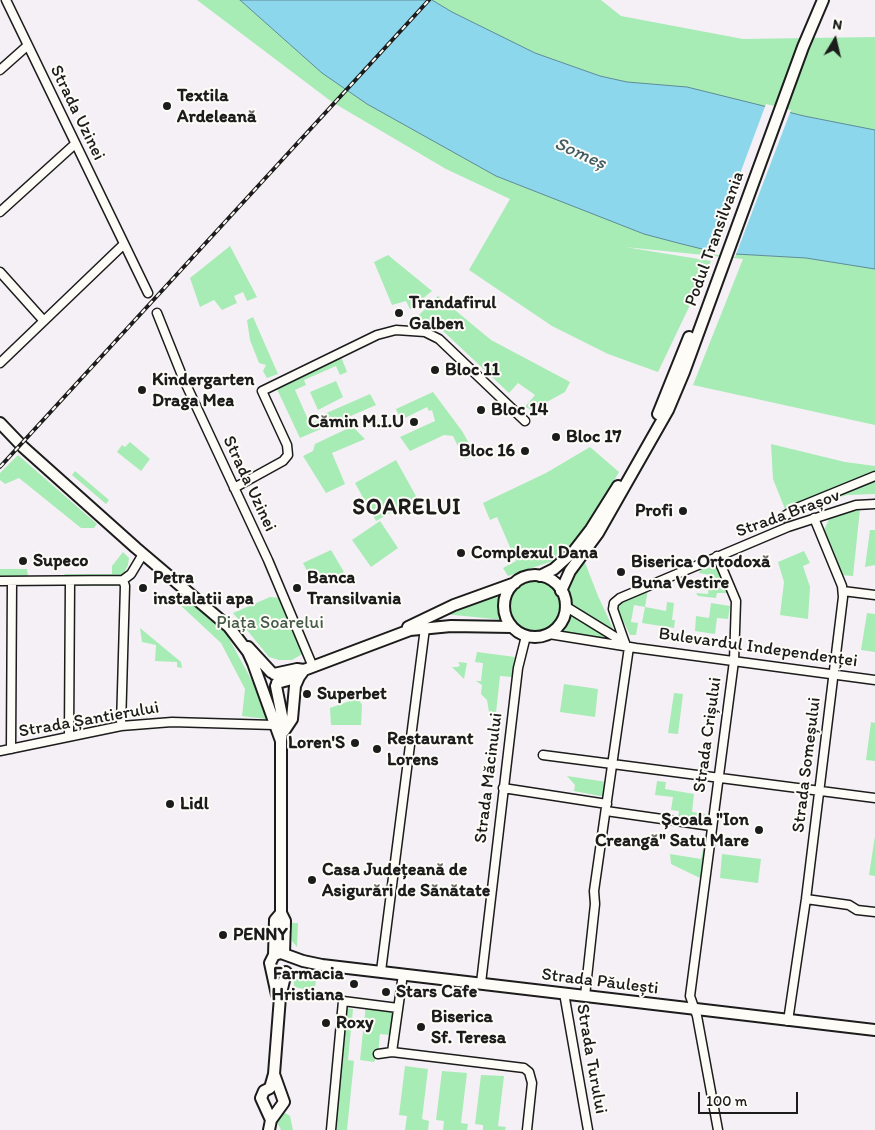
<!DOCTYPE html>
<meta charset="utf-8">
<style>
body{margin:0}
#map{position:relative;width:875px;height:1130px;overflow:hidden;background:#f5f0f6;font-family:Itim,sans-serif}
canvas{display:block}
.north{position:absolute;left:810px;top:15px;width:50px;height:50px;-webkit-text-stroke:4px #fdfcf7;paint-order:stroke;rotate:9deg;font-size:14px;font-weight:700;line-height:20px;text-align:center;color:#1c1c1c}
.north::after{content:'';display:block;margin:auto;width:18px;height:22px;background:#1c1c1c;clip-path:polygon(50% 0,100% 100%,50% 72%,0 100%)}
.scale{position:absolute;left:698px;top:1092px;width:100px;height:22px;box-sizing:border-box;border:2px solid #1c1c1c;border-top:0;padding-left:6px;font-size:15px;line-height:18px;white-space:nowrap;color:#1c1c1c;-webkit-text-stroke:4px #fdfcf7;paint-order:stroke}
</style>
<div id="map">
<canvas width="875" height="1130"></canvas>
<div class="north">N</div>
<div class="scale">100 m</div>
</div>
<script>
const ctx = document.querySelector('canvas').getContext('2d');
ctx.lineJoin = 'round';
function paint(path, color) {
  ctx.fillStyle = color;
  ctx.fill(path, 'evenodd');
}
function shape(rows) {
  const path = new Path2D();
  for (const r of rows) {
    if (r.length === 3) {
      path.moveTo(r[0] + r[2], r[1]);
      path.arc(r[0], r[1], r[2], 0, 2 * Math.PI);
      continue;
    }
    path.moveTo(r[0], r[1]);
    for (let i = 2; i < r.length; i += 2) path.lineTo(r[i], r[i + 1]);
  }
  return path;
}
function stroke(path, color, width, dash) {
  ctx.strokeStyle = color;
  ctx.lineWidth = width;
  ctx.lineCap = dash ? 'butt' : 'round';
  ctx.setLineDash(dash || []);
  ctx.stroke(path);
}
function write(font, color, halo, rows, align = 'center') {
  ctx.font = font + ' Itim,sans-serif';
  ctx.lineWidth = 4;
  ctx.setLineDash([]);
  ctx.textBaseline = 'middle';
  ctx.strokeStyle = halo;
  ctx.fillStyle = color;
  for (const [text, x, y, turn = 0] of rows) {
    ctx.save();
    ctx.translate(x, y);
    ctx.rotate((+turn || 0) * Math.PI / 180);
    ctx.textAlign = isNaN(turn) ? turn : align;
    if (halo) ctx.strokeText(text, 0, 0);
    ctx.fillText(text, 0, 0);
    ctx.restore();
  }
}
paint(shape([
 [197,0,601,0,621,16,743,39,875,37,875,425,693,385,743,259,625,247,711,261,658,372,608,354,552,326,469,270,510,199,446,169,332,102],
 [230,246,257,297,247,301,243,292,234,296,237,303,222,310,214,300,200,307,190,278],
 [388,255,432,291,410,309,406,301,392,305,374,262],
 [438,296,491,340,570,382,565,392,532,410,525,407,535,395,518,383,509,393,442,330,417,317],
 [253,317,278,374,267,378,263,371,266,365,259,363,250,340,247,320],
 [340,354,347,372,340,375,336,366,304,380,306,385,295,390,310,424,322,419,322,415,370,394,376,405,300,438,275,385],
 [336,381,343,397,318,410,310,392],
 [433,392,462,431,475,454,469,458,464,459,453,436,444,435,410,451,400,437,435,421,432,410,429,411,427,407,401,420,396,409],
 [355,425,355,429,365,439,332,453,345,484,326,493,303,456,313,451,315,444],
 [130,442,150,459,141,471,117,452,122,445,125,447],
 [771,444,845,462,875,466,875,475,785,509,773,479],
 [590,447,619,472,585,530,573,546,559,559,508,576,503,568,516,561,497,517,490,520,483,503,546,473],
 [18,455,97,524,94,528,81,528,19,478,5,484,0,480,0,473],
 [396,460,417,498,376,521,355,483],
 [75,471,109,500,106,504,72,475],
 [875,476,875,494,847,495,828,500],
 [860,509,853,576,840,575,823,532,831,515],
 [380,521,398,548,371,567,352,540],
 [870,530,875,530,875,565,865,567],
 [331,550,344,572,314,585,303,563],
 [804,551,810,563,803,566,810,587,808,619,780,615,784,582,778,562],
 [123,552,129,558,128,565,123,575,115,578,66,578,64,574,112,574,112,566],
 [717,556,734,593,717,593,716,598,698,596,696,593,708,594,710,575,699,573,703,563],
 [584,560,598,596,617,637,567,603,564,591,567,581],
 [0,569,27,569,28,576,49,576,0,578],
 [535,606,31],
 [0,584,121,584,121,586,0,586],
 [508,588,503,601,505,620,443,614],
 [648,589,645,607,666,611,667,602,674,603,672,620,675,620,674,628,642,623,645,607,634,605,631,622,638,623,636,635,630,635,617,609,618,602],
 [184,596,226,633,263,701,266,719,242,716,245,689,221,643,178,603],
 [270,597,282,598,304,653,292,660,279,660,269,657,233,613],
 [711,603,730,606,728,619,717,618,715,634,695,631,696,616,709,618],
 [566,608,625,644,553,633,565,621],
 [867,613,875,614,875,652,861,650],
 [140,628,181,662,182,668,177,667,177,662,155,661,156,645,142,642],
 [477,652,515,657,512,677,500,676,496,713,489,712,487,700,481,694,482,685,476,681,481,681,483,663,475,662],
 [458,662,467,663,464,679,452,667,458,667,460,665],
 [564,684,598,689,595,717,560,712],
 [674,693,683,694,678,734,668,733],
 [358,698,362,705,361,725,331,725,330,708],
 [871,722,875,723,875,761,866,760],
 [567,776,607,782,605,797,574,791,575,785],
 [657,781,666,782,665,789,694,794,692,812,705,814,704,820,678,817,679,811,671,810,673,797,655,795],
 [875,836,875,876,869,875],
 [705,839,709,840,702,879,671,864,670,854,701,859],
 [722,854,761,859,758,883,720,878],
 [292,923,298,923,297,947,292,941],
 [298,969,310,969,316,981,315,987,309,990,294,987,294,972],
 [366,1004,393,1008,390,1035,380,1034,378,1054,374,1062,360,1060],
 [343,1008,353,1009,348,1060,354,1061,347,1130,331,1130],
 [405,1066,428,1069,422,1119,429,1121,428,1130,405,1130,407,1116,399,1115],
 [442,1071,467,1073,461,1123,468,1124,467,1130,443,1130,444,1121,436,1120],
 [481,1075,504,1076,498,1126,506,1127,505,1130,483,1130,483,1125,475,1124],
 [278,1113,285,1113,290,1116,293,1130,281,1130,277,1122]
]), '#a7ebb5');
const water = shape([
 [240,0,432,0,452,12,535,53,600,76,627,82,687,87,804,116,875,130,875,269,806,258,718,253,678,243,644,234,496,176,367,104,322,73,240,0]
]);
paint(water, '#8cd7ec');
stroke(water, '#5f8c99', 1);
paint(shape([
 [766,104,791,110,735,257,710,254]
]), '#f5f0f6');
const minor = shape([
 [6,0,148,293],
 [0,70,27,46],
 [0,212,75,144],
 [0,272,44,321],
 [157,313,183,378,268,560,313,667],
 [0,363,123,245],
 [234,488,283,461,288,455,287,445,262,391,377,335,396,330,425,332,439,339,525,421],
 [783,517,799,507,875,476],
 [717,556,736,601,734,661,690,996,697,1016,718,1130],
 [0,581,123,580,131,574,143,554],
 [843,591,875,595],
 [565,606,625,643],
 [549,634,636,648,875,680],
 [625,643,613,609,614,603,620,598,788,527,856,505,875,504],
 [121,726,125,586,123,580],
 [69,736,70,581],
 [11,749,12,581],
 [0,751,121,726,172,722,274,725],
 [543,755,875,798],
 [503,788,607,804],
 [606,811,711,826],
 [806,899,849,905,857,910,875,912],
 [381,971,425,628],
 [481,983,518,668,526,636],
 [564,993,588,1130],
 [585,996,595,904,594,891,629,647],
 [788,1021,806,899,843,597,842,586,814,518],
 [392,1052,403,974],
 [378,1054,392,1052,524,1068,529,1072,532,1083,527,1130],
 [331,1130,343,1001,398,1008]
]);
const major = shape([
 [658,414,689,337],
 [0,423,23,447,136,548,229,627,248,652,253,663,281,741],
 [535,606,31],
 [540,576,554,569,574,551,591,529,618,486],
 [561,591,570,571,598,533,668,410,684,372,803,47,823,0],
 [408,627,454,605,515,583],
 [248,647,271,672],
 [274,674,297,669,304,670],
 [277,683,299,677,304,670,410,630,451,626,512,627],
 [276,686,283,721,281,741,281,913,285,921,284,953],
 [284,731,292,719,295,686,299,677],
 [274,955,281,953,303,961,322,965,875,1030],
 [277,995,270,963,274,955,275,920,281,913],
 [271,1120,261,1098,264,1091,270,1088,274,1074,280,997,286,972],
 [269,1130,271,1120,284,1102,274,1074]
]);
stroke(minor, '#1c1c1c', 11);
stroke(major, '#1c1c1c', 14);
stroke(minor, '#fdfcf7', 8);
stroke(major, '#fdfcf7', 10);
const rail = shape([
 [0,467,429,0]
]);
stroke(rail, '#1c1c1c', 4);
stroke(rail, '#fdfcf7', 2, [5.5]);
for (const [x, y, r, color] of [
 [167,106,5,"#1c1c1c"],
 [399,313,5,"#1c1c1c"],
 [435,370,5,"#1c1c1c"],
 [142,390,5,"#1c1c1c"],
 [481,410,5,"#1c1c1c"],
 [414,422,5,"#1c1c1c"],
 [556,437,5,"#1c1c1c"],
 [525,451,5,"#1c1c1c"],
 [683,511,5,"#1c1c1c"],
 [461,553,5,"#1c1c1c"],
 [23,561,5,"#1c1c1c"],
 [621,572,5,"#1c1c1c"],
 [143,588,5,"#1c1c1c"],
 [297,588,5,"#1c1c1c"],
 [307,694,5,"#1c1c1c"],
 [355,743,5,"#1c1c1c"],
 [377,749,5,"#1c1c1c"],
 [170,804,5,"#1c1c1c"],
 [759,830,5,"#1c1c1c"],
 [312,880,5,"#1c1c1c"],
 [223,935,5,"#1c1c1c"],
 [354,984,5,"#1c1c1c"],
 [386,992,5,"#1c1c1c"],
 [326,1023,5,"#1c1c1c"],
 [421,1027,5,"#1c1c1c"]
]) {
  const dot = new Path2D();
  dot.arc(x, y, r, 0, 2 * Math.PI);
  ctx.fillStyle = color;
  ctx.fill(dot);
  stroke(dot, '#fdfcf7', 2);
}
write('bold 18px', '#1c1c1c', '#fdfcf7', [
 ["Textila",177,96],
 ["Ardeleană",177,117],
 ["Trandafirul",409,303],
 ["Galben",409,324],
 ["Bloc 11",445,370],
 ["Kindergarten",152,380],
 ["Draga Mea",152,401],
 ["Bloc 14",491,410],
 ["Cămin M.I.U",404,422,"right"],
 ["Bloc 17",566,437],
 ["Bloc 16",515,451,"right"],
 ["Profi",673,511,"right"],
 ["Complexul Dana",471,553],
 ["Supeco",33,561],
 ["Biserica Ortodoxă",631,562],
 ["Buna Vestire",631,583],
 ["Petra",153,578],
 ["instalatii apa",153,599],
 ["Banca",307,578],
 ["Transilvania",307,599],
 ["Superbet",317,694],
 ["Restaurant",387,739],
 ["Lorens",387,760],
 ["Loren'S",345,743,"right"],
 ["Lidl",180,804],
 ["Școala \"Ion",749,820,"right"],
 ["Creangă\" Satu Mare",749,841,"right"],
 ["Casa Județeană de",322,870],
 ["Asigurări de Sănătate",322,891],
 ["PENNY",233,935],
 ["Farmacia",344,974,"right"],
 ["Hristiana",344,995,"right"],
 ["Stars Cafe",396,992],
 ["Biserica",431,1017],
 ["Sf. Teresa",431,1038],
 ["Roxy",336,1023]
], 'left');
write('18px', '#1c1c1c', '#fdfcf7', [
 ["Strada Uzinei",77,113,64],
 ["Podul Transilvania",715,239,-70],
 ["Strada Uzinei",249,484,65],
 ["Strada Brașov",788,514,-20],
 ["Bulevardul Independenței",758,648,8],
 ["Strada Șantierului",89,720,-10],
 ["Strada Crișului",708,735,-82],
 ["Strada Someșului",807,765,-83],
 ["Strada Măcinului",489,778,-83],
 ["Strada Păulești",600,982,7],
 ["Strada Turului",591,1059,80]
]);
write('18px', '#465a4a', '#fdfcf7', [
 ["Piața Soarelui",270,623]
]);
write('italic 19px', '#435d65', '#fdfcf7', [
 ["Someș",580,154,24]
]);
ctx.letterSpacing = '1px';
write('bold 22px', '#1c1c1c', '#fdfcf7', [
 ["SOARELUI",407,508]
]);
ctx.letterSpacing = '0px';
</script>
